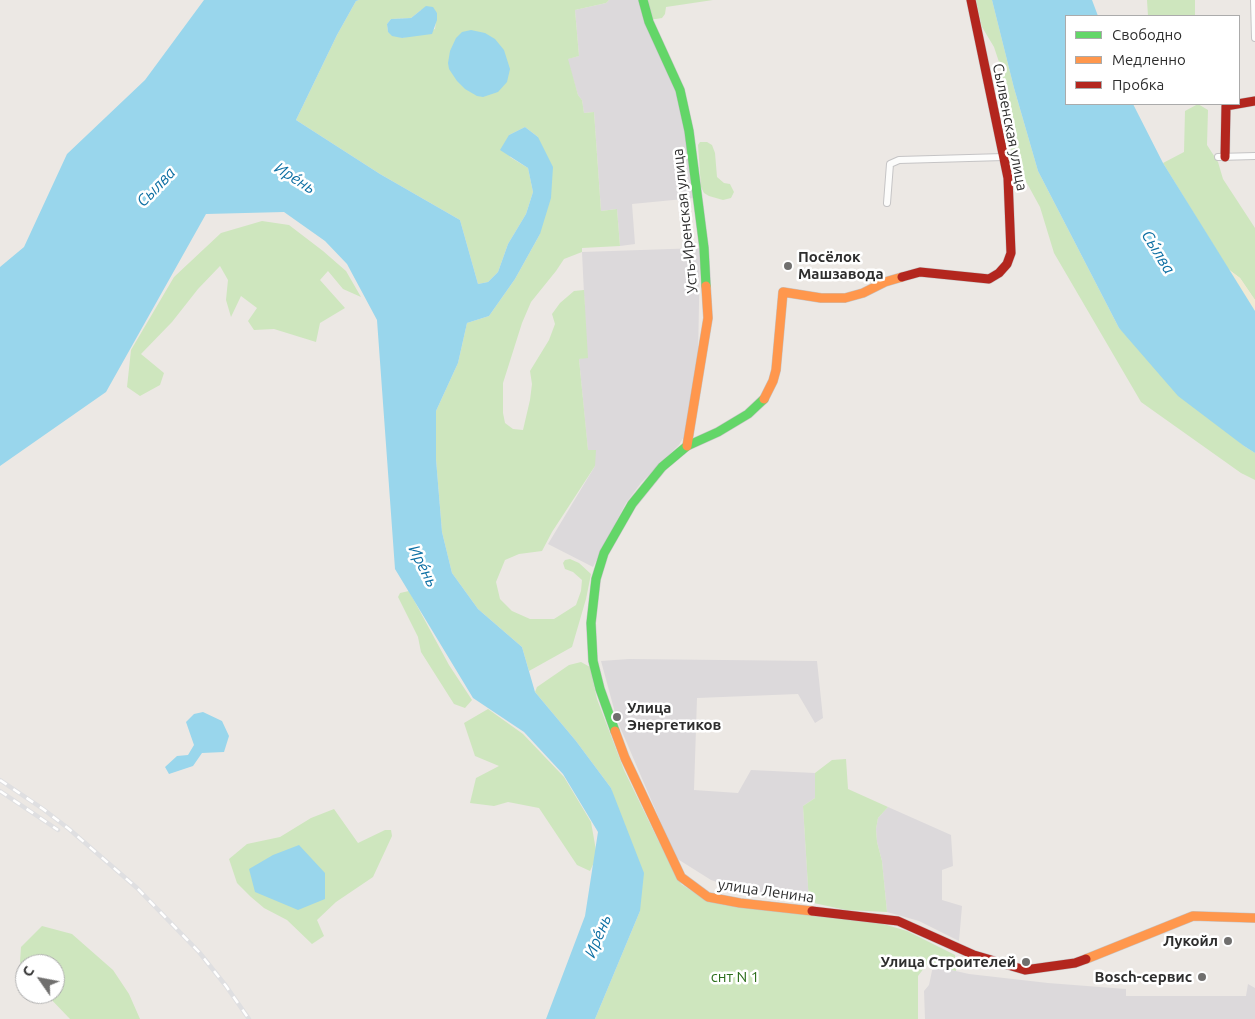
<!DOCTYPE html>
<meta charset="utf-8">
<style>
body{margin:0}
#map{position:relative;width:1255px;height:1019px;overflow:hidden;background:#ece8e4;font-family:Ubuntu,sans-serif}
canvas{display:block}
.legend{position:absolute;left:1065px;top:15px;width:175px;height:90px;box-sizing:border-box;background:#fff;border:1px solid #ababab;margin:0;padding:6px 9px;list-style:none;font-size:15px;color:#2e2e2e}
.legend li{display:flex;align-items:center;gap:10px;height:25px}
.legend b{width:25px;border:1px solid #ababab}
.north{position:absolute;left:15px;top:954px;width:50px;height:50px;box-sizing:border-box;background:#fff;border:1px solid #ababab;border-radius:50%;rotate:303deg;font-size:14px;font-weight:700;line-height:20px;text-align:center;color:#2e2e2e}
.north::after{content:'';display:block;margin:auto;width:18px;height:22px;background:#706f6e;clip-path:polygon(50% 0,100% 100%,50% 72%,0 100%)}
</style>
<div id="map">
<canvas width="1255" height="1019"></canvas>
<ul class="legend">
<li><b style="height:6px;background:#63d668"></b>Свободно</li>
<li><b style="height:6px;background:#ff974d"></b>Медленно</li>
<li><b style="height:6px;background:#b3261e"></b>Пробка</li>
</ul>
<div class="north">С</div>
</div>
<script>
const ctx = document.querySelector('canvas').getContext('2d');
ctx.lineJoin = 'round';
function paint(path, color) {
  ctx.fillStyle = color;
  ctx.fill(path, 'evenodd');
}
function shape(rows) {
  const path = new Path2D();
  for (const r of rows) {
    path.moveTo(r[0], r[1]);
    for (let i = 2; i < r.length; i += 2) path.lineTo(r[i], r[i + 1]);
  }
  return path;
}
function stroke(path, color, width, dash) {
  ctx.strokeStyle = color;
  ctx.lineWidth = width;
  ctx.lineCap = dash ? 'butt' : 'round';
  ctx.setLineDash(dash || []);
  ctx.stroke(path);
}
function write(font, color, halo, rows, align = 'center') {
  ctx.font = font + ' Ubuntu,sans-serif';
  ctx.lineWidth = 5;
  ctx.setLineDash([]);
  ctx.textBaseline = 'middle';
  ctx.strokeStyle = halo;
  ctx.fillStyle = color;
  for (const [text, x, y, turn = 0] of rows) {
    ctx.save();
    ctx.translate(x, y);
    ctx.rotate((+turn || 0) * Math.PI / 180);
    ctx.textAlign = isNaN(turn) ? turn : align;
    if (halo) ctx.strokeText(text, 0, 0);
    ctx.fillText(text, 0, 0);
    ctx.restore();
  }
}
paint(shape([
 [609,0,639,0,678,92,688,142,694,198,632,204,635,244,620,246,617,209,601,211,594,112,584,113,582,100,578,95,567,59,579,56,575,10,606,3],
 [700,248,698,358,685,435,679,445,641,483,626,503,593,567,548,544,595,466,588,451,579,359,587,357,582,252],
 [629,659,817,661,823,718,815,723,798,694,697,698,694,790,738,793,751,770,815,773,815,798,803,806,809,902,749,893,711,880,676,858,617,720,601,661],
 [888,807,951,835,953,866,942,870,942,900,962,906,959,941,919,921,887,912,882,861,877,842,876,829,878,818],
 [933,966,969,974,1048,983,1126,989,1126,996,1246,996,1248,984,1255,988,1255,1019,925,1019,924,991,929,985]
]), '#dcd9db');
paint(shape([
 [359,0,609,0,606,3,575,10,579,56,568,59,578,95,582,100,584,113,594,112,601,211,617,209,620,246,582,248,582,252,564,259,556,271,531,302,522,323,503,383,503,413,505,423,513,429,523,430,530,400,532,384,530,371,549,340,555,324,552,314,560,303,574,291,584,290,588,358,579,359,588,450,596,450,595,466,552,532,542,551,519,554,505,560,496,582,500,599,512,611,530,619,554,619,576,605,581,591,582,580,573,572,565,569,563,563,565,560,570,559,579,563,591,574,586,599,572,647,529,671,522,647,478,609,452,573,442,532,436,459,436,411,458,363,467,323,489,316,515,279,540,234,538,137,525,127,509,135,510,157,528,168,533,192,526,214,508,244,498,272,488,282,478,284,460,220,380,174,296,120,337,35,356,1],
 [421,10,437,13,435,29,402,38,388,32,387,24,391,19,411,18],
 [648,0,713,0,666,7,665,14,662,18,656,19,653,19,649,9],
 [976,0,992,0,1014,88,1038,171,1119,328,1244,446,1255,453,1255,480,1241,473,1141,402,1054,253,1040,207,1012,156,1000,65,994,47,982,27],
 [1147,0,1195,0,1195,16,1148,16],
 [1198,104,1208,110,1207,145,1218,162,1223,179,1255,228,1255,300,1240,278,1228,269,1163,163,1184,152,1185,111],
 [700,142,707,142,712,145,715,153,717,177,724,183,730,184,734,192,731,198,723,200,709,196,704,193,701,187,698,145],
 [262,221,289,225,323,251,346,271,361,297,343,289,328,271,320,280,345,308,320,323,316,342,274,329,254,330,248,321,257,308,241,296,231,317,226,300,228,280,220,266,198,289,172,322,141,354,164,373,160,385,140,396,127,387,131,350,174,277,221,233],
 [409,591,449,665,472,700,465,708,454,704,421,652,418,637,398,597,400,593],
 [581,662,590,667,597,699,624,770,658,840,681,884,704,899,724,905,880,923,907,931,955,955,956,971,933,966,928,963,918,976,918,1019,595,1019,640,911,611,788,576,741,535,692,537,687,569,665],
 [488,709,523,734,564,777,591,822,597,856,590,871,577,865,539,808,508,802,494,806,470,803,476,778,499,766,475,756,464,723],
 [846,759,848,789,888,807,878,818,876,829,877,842,882,861,887,912,846,910,809,902,803,806,815,798,815,773,832,760],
 [334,809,358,843,385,830,391,830,392,836,373,877,336,902,317,920,324,936,312,944,287,920,264,908,251,897,237,883,229,859,247,844,280,837,311,818],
 [42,926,72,934,113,970,129,994,140,1019,70,1019,46,994,55,994,55,964,25,964,25,969,20,962,21,947]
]), '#cee6be');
paint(shape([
 [1228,269,1240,278,1255,300,1255,311]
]), '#f0ead3');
paint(shape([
 [204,0,359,0,356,1,337,35,296,120,380,174,460,220,478,284,488,282,498,272,508,244,526,214,533,192,528,168,500,150,509,135,525,127,538,137,553,167,551,198,540,234,515,279,489,316,467,323,458,363,436,411,436,459,442,532,452,573,478,609,522,647,535,692,576,741,611,788,644,873,640,911,595,1019,546,1019,585,916,598,832,563,774,524,732,473,698,395,569,377,320,347,264,325,241,284,212,206,214,106,392,0,466,0,267,24,247,67,154,145,80],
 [992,0,1092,0,1098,16,1066,16,1066,104,1133,104,1163,163,1255,311,1255,453,1244,446,1178,396,1119,328,1038,171,1014,88],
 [426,6,433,7,437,13,437,20,432,34,402,38,392,36,388,32,387,24,391,19,411,18],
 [471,30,485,33,495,39,504,50,510,69,507,82,498,92,483,97,477,96,465,89,457,81,449,69,448,63,450,51,456,38,462,32],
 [203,712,222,721,229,736,224,752,202,753,193,766,169,774,165,767,177,756,188,755,194,745,186,722,194,714],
 [299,845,325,873,325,899,298,910,255,892,249,869,273,855]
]), '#99d6ec');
const street = shape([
 [1254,0,1255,38],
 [1218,157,1255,156],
 [887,203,890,164,899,160,1004,157]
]);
const fast = shape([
 [643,0,649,22,680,90,689,131,704,248,706,286],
 [615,731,600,689,593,661,591,623,596,579,604,553,632,504,662,467,687,446,718,432,748,414,764,399]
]);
const slow = shape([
 [764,399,773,381,776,370,783,292,821,298,845,298,863,293,885,282,902,277],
 [687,446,708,318,706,286],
 [615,731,625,758,681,877,708,897,740,903,812,911],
 [1086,959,1193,916,1255,918]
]);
const jam = shape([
 [1225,157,1226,106,1255,101],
 [902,277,920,272,989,279,999,273,1007,264,1011,253,1008,178,971,0],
 [812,911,898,921,974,955,1025,970,1075,963,1086,959]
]);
stroke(street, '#c5c4c5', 8);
stroke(fast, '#c5c4c5', 10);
stroke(slow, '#c5c4c5', 10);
stroke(jam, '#c5c4c5', 10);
stroke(street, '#fcfcfb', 6);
stroke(fast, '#63d668', 9);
stroke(slow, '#ff974d', 9);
stroke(jam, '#b3261e', 9);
const rail = shape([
 [0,780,43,809,69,829,137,888,199,952,226,986,249,1019],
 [0,791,58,830]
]);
stroke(rail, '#dfdfe1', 4.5);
stroke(rail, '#fff', 2.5, [8]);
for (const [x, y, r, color] of [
 [788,266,5,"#706f6e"],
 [617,717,5,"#706f6e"],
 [1228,941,5,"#706f6e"],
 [1026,962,5,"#706f6e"],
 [1202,977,5,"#706f6e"]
]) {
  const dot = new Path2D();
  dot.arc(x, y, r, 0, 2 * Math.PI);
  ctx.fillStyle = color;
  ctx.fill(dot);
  stroke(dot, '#fff', 2);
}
write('15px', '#2e2e2e', '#fff', [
 ["Сылвенская улица",1010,127,79],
 ["Усть-Иренская улица",685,221,-96],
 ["улица Ленина",766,891,8]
]);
write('bold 15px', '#2e2e2e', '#fff', [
 ["Посёлок",798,257,"left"],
 ["Машзавода",798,274,"left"],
 ["Улица",627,708,"left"],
 ["Энергетиков",627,725,"left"],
 ["Лукойл",1218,941],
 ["Улица Строителей",1016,962],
 ["Bosch-сервис",1192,977]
], 'right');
write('15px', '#2c6e1b', '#fff', [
 ["снт N 1",735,977]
]);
write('italic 16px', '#0d6fa3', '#fff', [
 ["Ире́нь",295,178,32],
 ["Сылва",156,187,-46],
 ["Сы́лва",1158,252,58],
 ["Ире́нь",423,566,63],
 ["Ире́нь",598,936,-67]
]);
</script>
